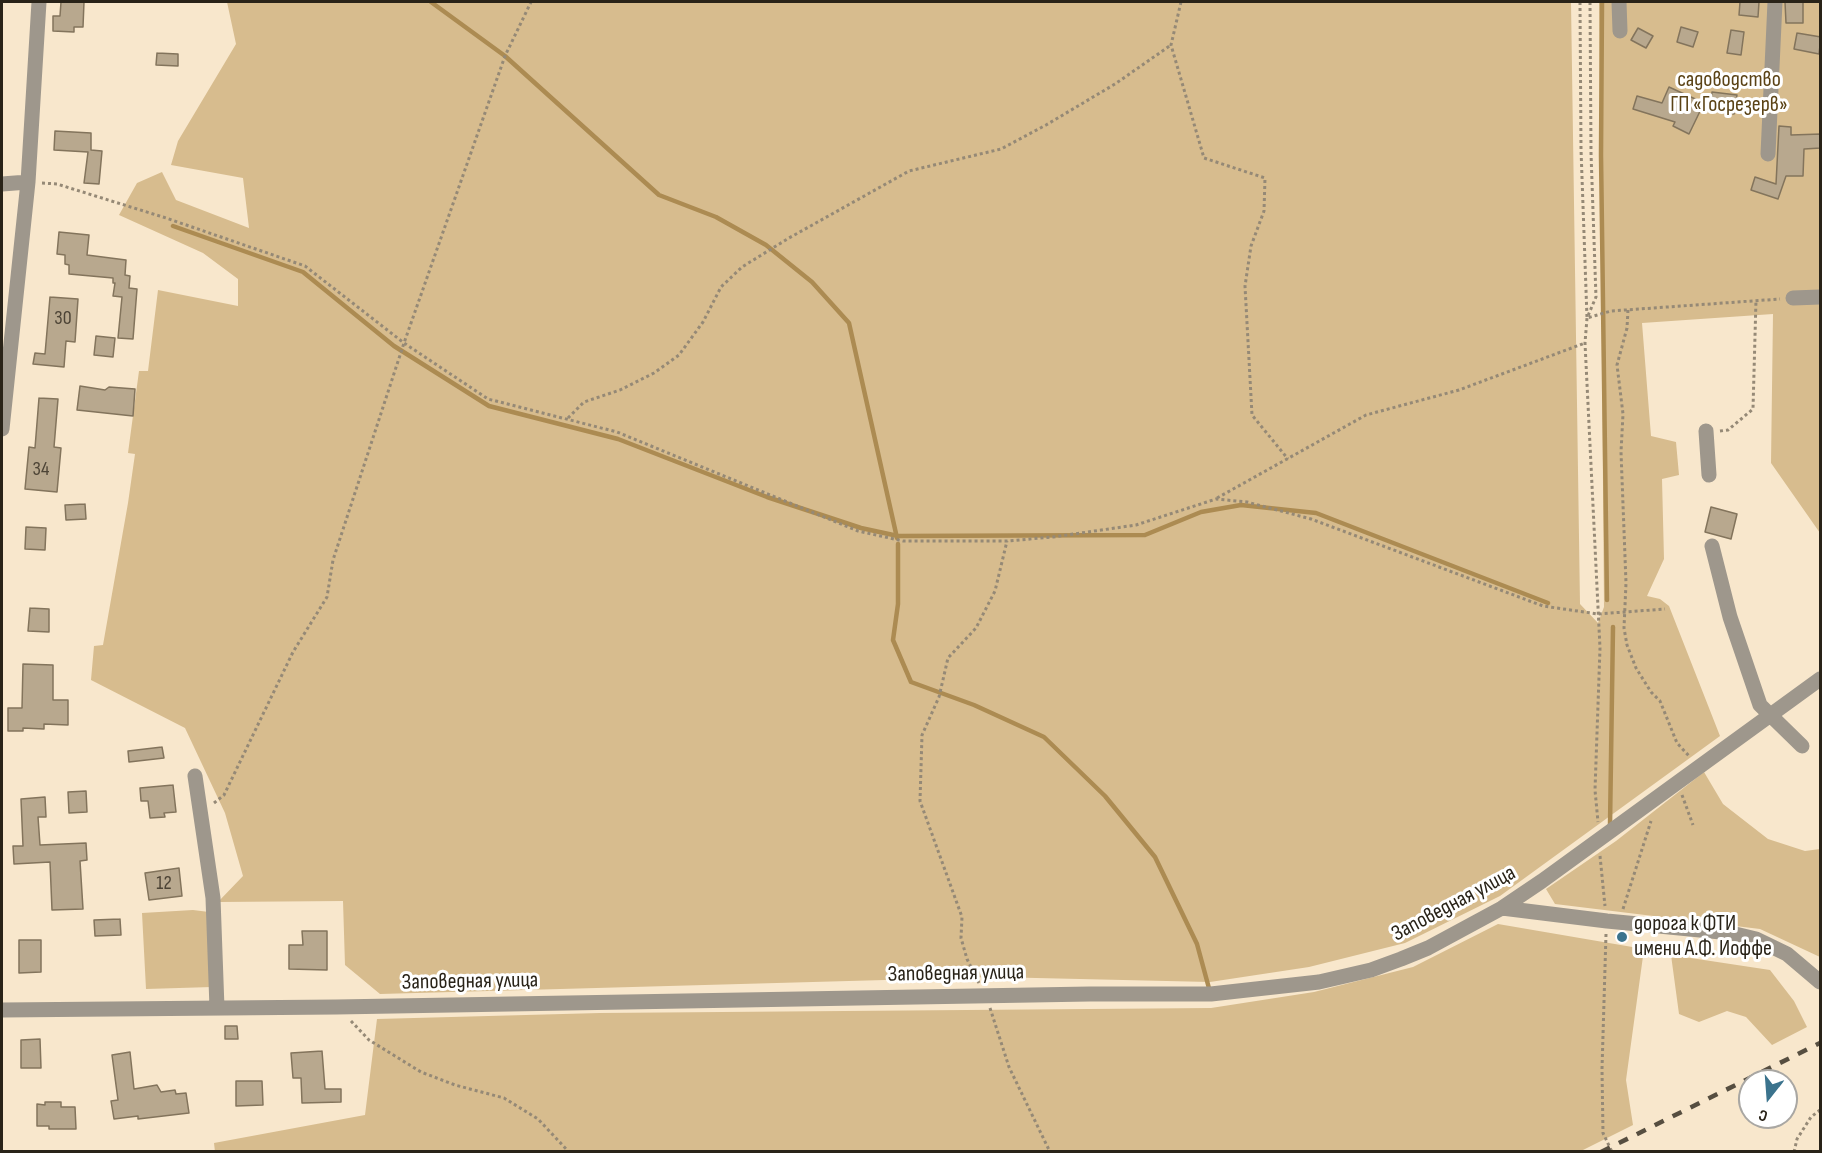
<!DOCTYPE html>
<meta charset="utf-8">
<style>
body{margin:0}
#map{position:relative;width:1822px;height:1153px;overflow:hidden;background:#f8e7cc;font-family:"Sofia Sans Condensed",sans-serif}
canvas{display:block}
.frame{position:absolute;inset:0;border:3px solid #292318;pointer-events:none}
.north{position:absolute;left:1738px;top:1069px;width:60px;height:60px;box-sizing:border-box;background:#fff;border:2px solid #a9a7a3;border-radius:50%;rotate:197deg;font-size:16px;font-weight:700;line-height:24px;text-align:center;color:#292318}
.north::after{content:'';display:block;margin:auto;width:21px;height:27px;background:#3b738d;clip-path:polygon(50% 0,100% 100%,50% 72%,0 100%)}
</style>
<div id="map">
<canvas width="1822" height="1153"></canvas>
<div class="frame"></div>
<div class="north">С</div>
</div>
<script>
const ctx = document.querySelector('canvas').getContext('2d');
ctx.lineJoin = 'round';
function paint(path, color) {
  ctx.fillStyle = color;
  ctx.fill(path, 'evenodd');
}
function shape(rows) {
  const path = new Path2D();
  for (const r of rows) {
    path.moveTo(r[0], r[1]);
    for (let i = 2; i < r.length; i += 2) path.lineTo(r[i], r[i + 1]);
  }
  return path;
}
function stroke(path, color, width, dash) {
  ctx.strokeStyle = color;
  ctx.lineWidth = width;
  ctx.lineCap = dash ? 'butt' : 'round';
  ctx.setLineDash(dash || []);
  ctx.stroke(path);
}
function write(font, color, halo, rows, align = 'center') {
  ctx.font = font + ' "Sofia Sans Condensed",sans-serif';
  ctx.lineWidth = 6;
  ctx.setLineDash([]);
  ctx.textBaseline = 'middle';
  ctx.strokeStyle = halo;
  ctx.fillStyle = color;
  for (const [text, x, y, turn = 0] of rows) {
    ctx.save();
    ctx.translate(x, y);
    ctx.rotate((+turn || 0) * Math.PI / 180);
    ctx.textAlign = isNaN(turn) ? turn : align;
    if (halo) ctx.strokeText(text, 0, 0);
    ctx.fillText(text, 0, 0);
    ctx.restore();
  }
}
paint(shape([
 [227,2,1571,2,1580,604,1598,623,1604,607,1599,2,1820,2,1820,533,1771,463,1773,314,1642,323,1651,436,1676,442,1679,475,1662,479,1664,559,1647,596,1660,599,1669,606,1720,736,1500,896,1405,943,1309,967,1210,982,993,977,380,994,345,965,343,901,218,902,243,876,225,813,185,728,91,680,94,646,103,645,128,503,135,454,128,453,139,371,148,371,158,290,238,306,238,279,203,253,119,215,137,183,162,172,176,200,249,228,243,178,171,165,178,141,236,44],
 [1704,772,1723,804,1768,839,1805,851,1820,849,1820,957,1760,929,1555,904,1546,889,1616,841],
 [193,910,209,912,212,987,146,989,142,913],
 [1498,924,1644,949,1626,1080,1633,1125,1581,1151,215,1152,214,1143,365,1115,377,1019,600,1013,1211,1008,1314,992,1413,967],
 [1671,955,1770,970,1794,1001,1807,1027,1772,1045,1746,1017,1727,1011,1699,1022,1679,1014]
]), '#d7bc8e');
stroke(shape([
 [431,2,505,56,659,195,716,217,766,245,812,282,849,323,897,538],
 [1602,2,1601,155,1607,600],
 [173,226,303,272,394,346,489,406,618,439,767,497,861,528,898,536,1145,535,1201,512,1241,505,1316,513,1548,603],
 [898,544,898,604,893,640,911,682,974,705,1044,737,1105,796,1155,857,1197,944,1210,992],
 [1610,825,1613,627]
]), '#ac8b52', 4.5);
const building = shape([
 [61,2,84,2,83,27,74,27,74,32,53,31,53,16,60,16,61,2],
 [1740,2,1759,2,1758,17,1739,15,1740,2],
 [1785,2,1803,2,1803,23,1786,23,1785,2],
 [1681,27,1698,32,1693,47,1677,42,1681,27],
 [1638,28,1653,36,1646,48,1631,40,1638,28],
 [1731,30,1744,32,1741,55,1727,53,1731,30],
 [1797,33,1821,37,1819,54,1794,49,1797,33],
 [157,53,178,54,178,66,156,65,157,53],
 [1669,87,1704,103,1689,134,1673,126,1675,122,1633,109,1637,96,1662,103,1669,87],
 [1712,92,1737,95,1734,114,1710,110,1712,92],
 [1779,126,1791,127,1791,135,1821,134,1821,148,1804,149,1803,176,1786,176,1778,199,1751,190,1755,177,1776,184,1779,126],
 [55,131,91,133,91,150,102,151,99,184,84,183,88,152,54,150,55,131],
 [59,232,89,235,87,255,126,260,125,275,130,276,129,288,137,289,133,339,118,338,122,297,113,296,115,283,113,283,113,278,69,274,69,265,65,264,65,255,57,254,59,232],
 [50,297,78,299,75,342,66,341,64,367,33,364,35,353,45,354,50,297],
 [96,336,115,338,113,357,94,355,96,336],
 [80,386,105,390,109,387,135,389,133,416,77,410,80,386],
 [39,398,58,399,54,447,61,448,57,492,25,489,29,447,35,448,39,398],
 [85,504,86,519,66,520,65,505,85,504],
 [1711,507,1737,514,1731,539,1705,532,1711,507],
 [26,527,46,528,45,550,25,549,26,527],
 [30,608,49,609,49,632,28,631,30,608],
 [23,664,53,665,53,700,68,700,68,725,44,724,44,729,23,728,23,731,8,731,8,708,22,708,23,664],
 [162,747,164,758,129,762,128,751,162,747],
 [173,785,176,812,164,813,165,817,150,818,148,801,141,801,140,788,173,785],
 [86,791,87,812,69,813,68,792,86,791],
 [45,797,46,817,38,817,40,845,86,843,87,860,80,861,83,909,52,910,50,862,14,864,13,846,23,846,21,799,45,797],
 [179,868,182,896,149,900,145,873,179,868],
 [120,919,121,935,95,936,94,920,120,919],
 [302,931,327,931,327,970,289,969,289,945,303,945,302,931],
 [19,940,41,940,41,972,19,973,19,940],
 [225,1026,237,1026,238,1039,225,1039,225,1026],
 [40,1039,41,1068,21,1068,21,1040,40,1039],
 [322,1051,325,1089,341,1089,341,1102,302,1103,301,1078,293,1078,291,1053,322,1051],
 [130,1052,134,1089,157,1085,161,1092,175,1090,176,1094,186,1093,189,1113,138,1119,138,1116,114,1119,111,1101,118,1100,112,1055,130,1052],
 [236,1081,262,1081,263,1105,236,1106,236,1081],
 [45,1102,61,1102,61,1107,75,1107,76,1129,49,1129,49,1126,37,1126,37,1104,45,1105,45,1102]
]);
paint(building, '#b8a88e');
stroke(building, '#83745c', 1.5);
stroke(shape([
 [1181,2,1171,45,1204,158,1265,178,1264,211,1251,246,1245,286,1252,415,1288,459],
 [1580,2,1581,149,1587,318,1611,311,1780,299],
 [1590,2,1591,153,1596,297,1587,318,1585,343,1600,648,1595,790,1598,822],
 [42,183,57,184,166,218,305,266,404,343,488,399,617,432,858,531,903,541,1007,541,1053,537,1136,525,1216,499,1247,502,1311,519,1543,606,1598,614,1665,609],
 [1628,310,1627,328,1617,365,1623,414,1621,452,1626,583,1624,628,1627,645,1636,668,1651,692,1660,701,1677,743,1689,756],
 [568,418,584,402,620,390,654,373,679,355,703,322,721,287,742,267,789,238,909,171,1001,149,1046,125,1115,84,1171,45],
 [1720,431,1728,430,1753,409,1756,300],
 [1217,498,1366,415,1459,390,1585,343],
 [1682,795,1693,825],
 [214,803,224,795,293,652,327,597,333,560,404,343,505,56,531,2],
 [1600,856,1605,906],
 [1623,909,1651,821],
 [1606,934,1602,1069,1603,1133,1612,1152],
 [979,983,967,959,961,938,962,917,920,801,922,735,939,697,948,658,976,628,995,591,1007,541],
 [990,1008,1009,1067,1050,1152],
 [351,1021,369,1040,421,1072,455,1085,504,1098,538,1119,569,1152],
 [1794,1152,1797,1139,1811,1117,1820,1110]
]), '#958976', 3, [3, 3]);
stroke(shape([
 [1619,2,1620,31],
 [1768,154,1775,2],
 [2,184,28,182],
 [1793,298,1820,297],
 [2,429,28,182,39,2],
 [1706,431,1709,475],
 [1712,546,1730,617,1760,705,1802,746],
 [195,776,213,898,217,1008],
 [1502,908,1607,921,1731,933,1756,939,1787,954,1820,982],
 [2,1010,336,1007,1090,994,1211,994,1319,982,1371,970,1401,959,1428,948,1502,908,1542,881,1820,679]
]), '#9e978c', 15);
stroke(shape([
 [1601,1152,1820,1043]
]), '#564e40', 4.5, [10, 10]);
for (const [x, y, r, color] of [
 [1622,937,6,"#3b738d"]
]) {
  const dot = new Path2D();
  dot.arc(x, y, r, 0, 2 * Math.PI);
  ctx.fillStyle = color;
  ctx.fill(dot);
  stroke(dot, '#fff', 2);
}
write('20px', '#4d4436', null, [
 ["30",63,319],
 ["34",41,470],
 ["12",164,884]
]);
write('22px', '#5a4215', '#fff', [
 ["садоводство",1729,80],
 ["ГП «Госрезерв»",1729,105]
]);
write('22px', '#292318', '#fff', [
 ["Заповедная улица",1454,904,-28],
 ["Заповедная улица",956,974,-1],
 ["Заповедная улица",470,982,-1]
]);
write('22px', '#292318', '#fff', [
 ["дорога к ФТИ",1634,924],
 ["имени А.Ф. Иоффе",1634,949]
], 'left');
</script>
